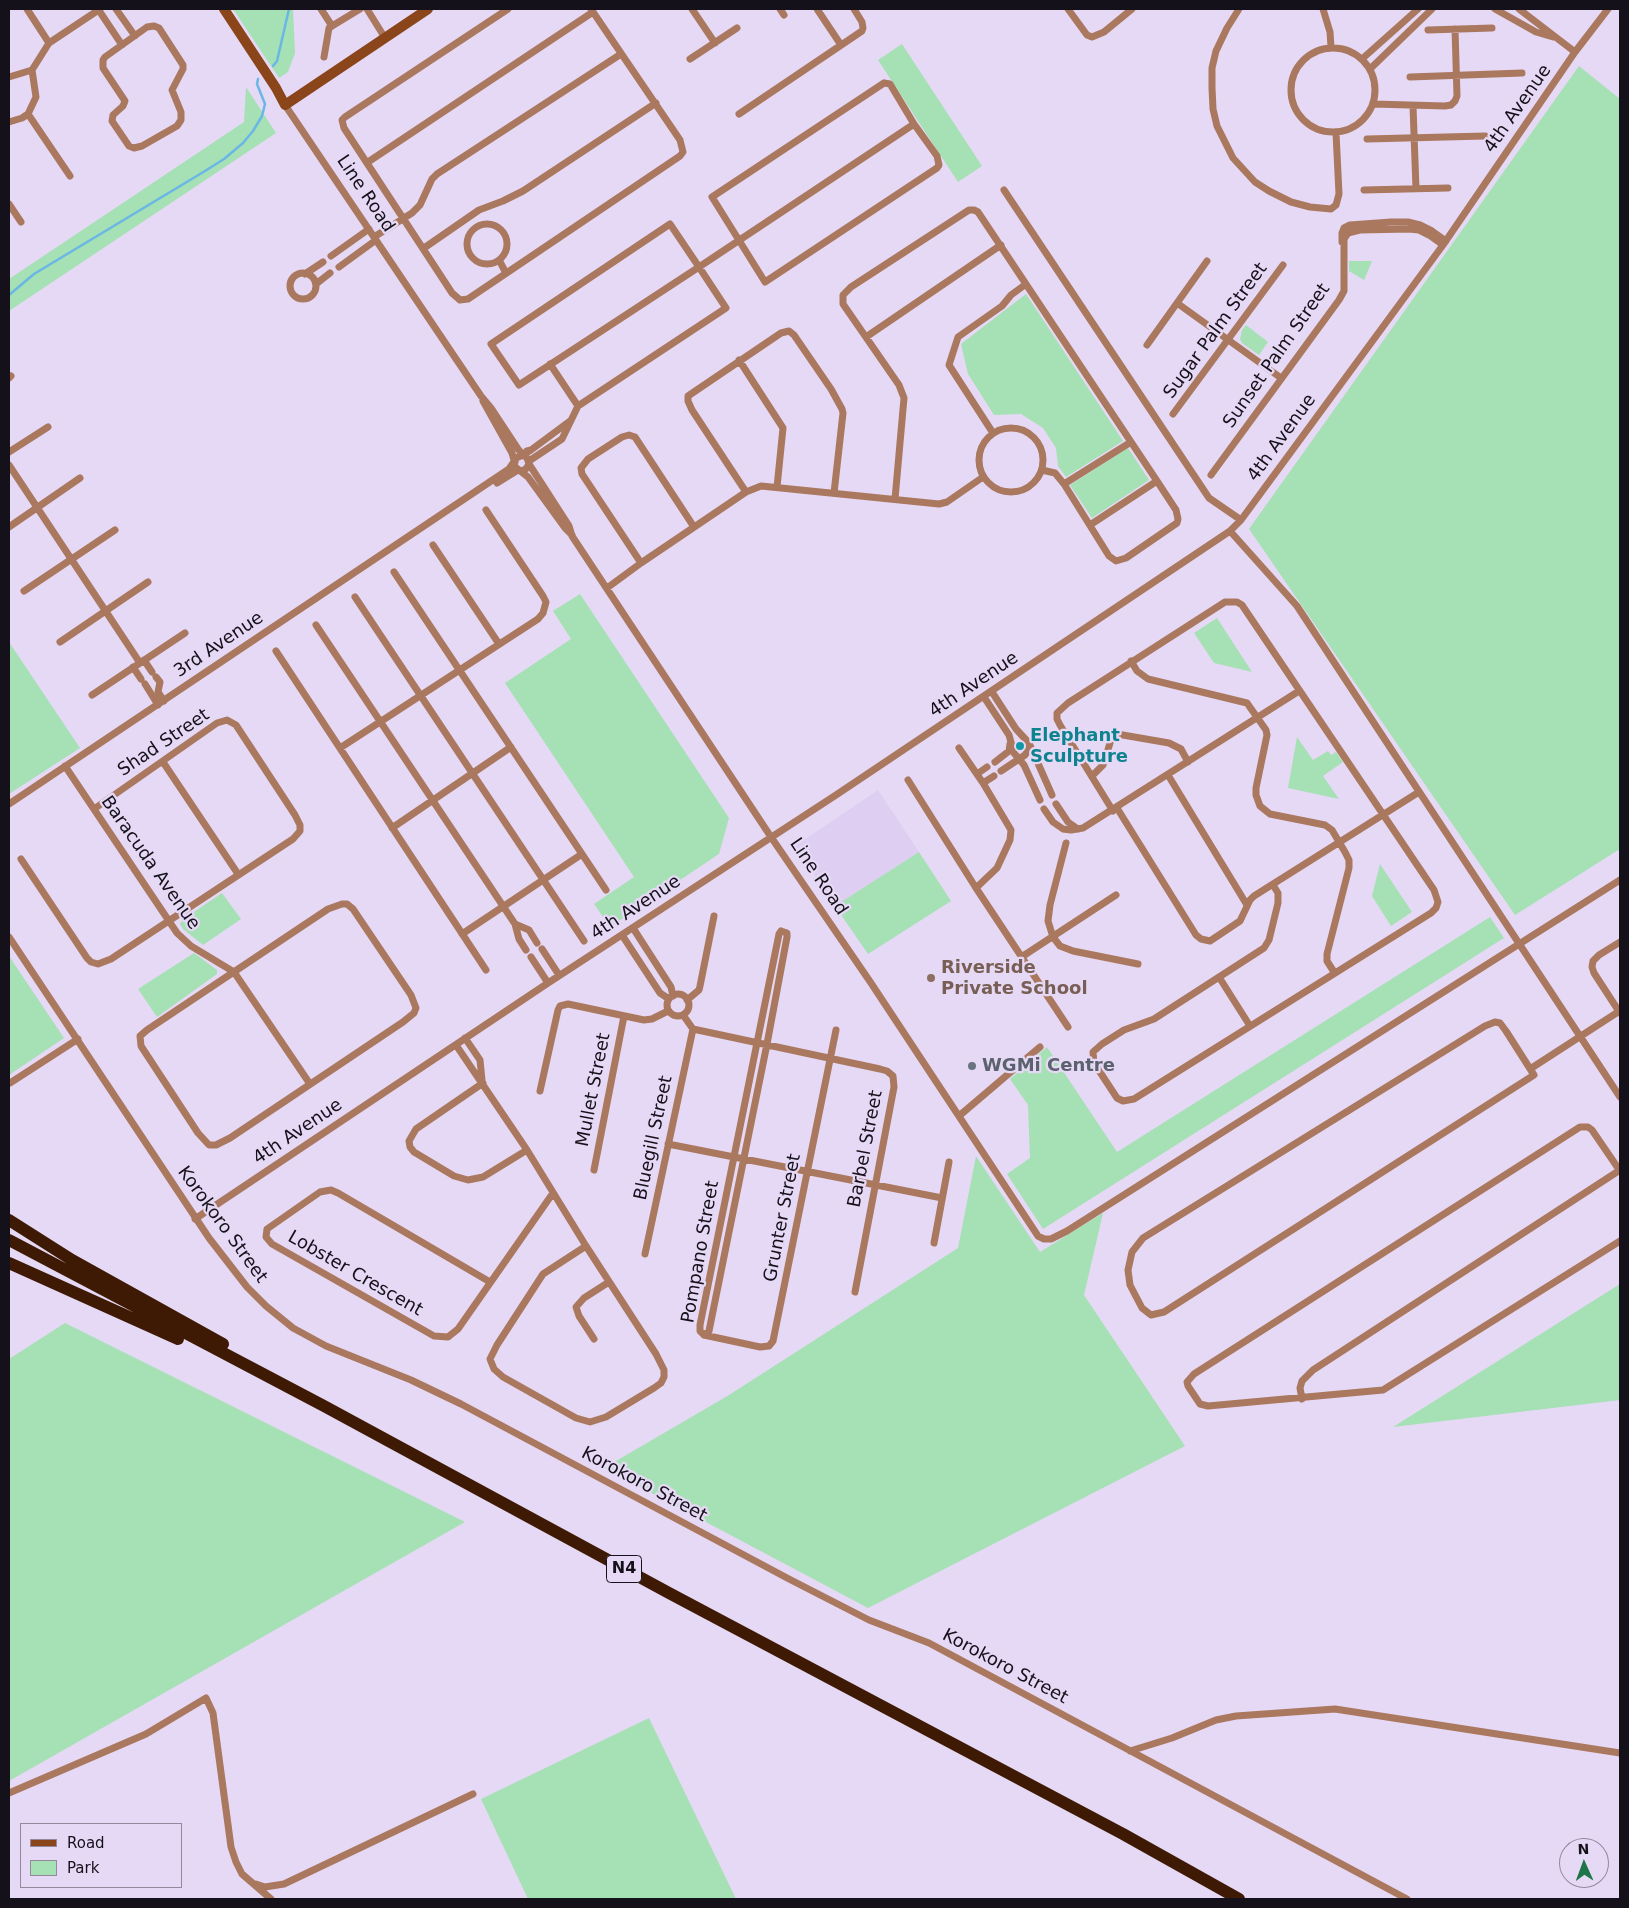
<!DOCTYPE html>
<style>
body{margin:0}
#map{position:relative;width:1629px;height:1908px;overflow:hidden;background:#e6d9f5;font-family:"DejaVu Sans",sans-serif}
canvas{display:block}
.frame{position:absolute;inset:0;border:10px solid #15111a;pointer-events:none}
.legend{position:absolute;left:20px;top:1823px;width:162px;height:65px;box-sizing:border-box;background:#e6d9f5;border:1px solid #92899d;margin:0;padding:6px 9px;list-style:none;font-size:15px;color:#15111a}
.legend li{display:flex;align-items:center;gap:10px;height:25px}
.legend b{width:25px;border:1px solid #92899d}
.north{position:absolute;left:1559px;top:1838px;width:50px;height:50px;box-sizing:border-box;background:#e6d9f5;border:1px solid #92899d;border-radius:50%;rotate:358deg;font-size:14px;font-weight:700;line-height:20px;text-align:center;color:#15111a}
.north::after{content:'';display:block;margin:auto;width:18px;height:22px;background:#1d7548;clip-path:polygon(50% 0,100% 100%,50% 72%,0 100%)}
</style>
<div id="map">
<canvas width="1629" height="1908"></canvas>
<div class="frame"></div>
<ul class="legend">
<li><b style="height:6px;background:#8b451a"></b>Road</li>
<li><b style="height:14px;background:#a6e0b5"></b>Park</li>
</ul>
<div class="north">N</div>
</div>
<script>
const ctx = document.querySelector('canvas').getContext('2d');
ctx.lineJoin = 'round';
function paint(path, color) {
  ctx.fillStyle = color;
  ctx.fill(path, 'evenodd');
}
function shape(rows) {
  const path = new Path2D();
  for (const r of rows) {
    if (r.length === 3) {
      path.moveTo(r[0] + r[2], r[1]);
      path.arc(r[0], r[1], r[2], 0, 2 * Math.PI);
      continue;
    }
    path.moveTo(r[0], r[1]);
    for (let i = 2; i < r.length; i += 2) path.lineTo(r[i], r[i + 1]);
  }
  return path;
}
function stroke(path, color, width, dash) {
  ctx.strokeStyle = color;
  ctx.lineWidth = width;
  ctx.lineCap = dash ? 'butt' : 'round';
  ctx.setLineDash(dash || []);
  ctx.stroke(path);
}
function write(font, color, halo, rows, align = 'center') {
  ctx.font = font + ' "DejaVu Sans",sans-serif';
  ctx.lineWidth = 4.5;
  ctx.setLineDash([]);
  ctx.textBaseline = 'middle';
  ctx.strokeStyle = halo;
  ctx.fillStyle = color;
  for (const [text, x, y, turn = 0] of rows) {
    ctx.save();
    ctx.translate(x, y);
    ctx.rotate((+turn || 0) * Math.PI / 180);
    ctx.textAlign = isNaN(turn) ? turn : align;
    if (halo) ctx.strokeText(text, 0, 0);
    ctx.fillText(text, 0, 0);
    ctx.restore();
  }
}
paint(shape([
 [878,790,919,852,835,906,795,846]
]), '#decef1');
paint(shape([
 [233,9,293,9,295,53,288,72,279,78],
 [902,44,982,166,958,182,878,60],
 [1579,66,1620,99,1620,849,1515,915,1249,529],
 [246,87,276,133,9,311,9,279,244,122],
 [1349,261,1372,261,1364,280,1349,271],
 [1026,294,1123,441,1066,477,1058,466,1056,448,1043,428,1021,414,994,415,968,374,961,344],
 [1246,325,1268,342,1259,355,1242,343,1240,339,1242,330],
 [1128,448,1149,480,1092,518,1070,485],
 [580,594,729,818,719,854,610,927,594,904,634,877,505,683,571,639,553,611],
 [1217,618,1252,672,1214,663,1194,633],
 [9,642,80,748,9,794],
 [1297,737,1313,760,1328,751,1331,755,1336,752,1343,762,1323,776,1339,799,1288,788],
 [919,852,951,901,868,954,835,906],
 [1380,864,1412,912,1391,926,1372,896],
 [222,893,241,919,203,945,183,929,180,924,182,920],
 [1490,917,1504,938,1043,1229,1007,1174,1030,1158,1028,1105,1010,1079,1047,1047,1117,1152],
 [194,953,217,970,217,974,157,1017,138,989],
 [9,956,64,1038,9,1075],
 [976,1156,1040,1252,1103,1213,1084,1295,1185,1446,868,1608,604,1468,729,1395,958,1248],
 [1620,1284,1620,1400,1393,1427],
 [65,1323,465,1522,9,1781,9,1359],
 [649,1718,736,1899,528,1899,481,1799]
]), '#a6e0b5');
stroke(shape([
 [273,66,277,61,289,9],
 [9,295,34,274,205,171,224,159,243,143,253,131,262,116,265,104,257,84,258,79]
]), '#6ab7e6', 2.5);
stroke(shape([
 [27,9,49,43],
 [98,9,122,45],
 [116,9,135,36],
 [321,9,332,26,360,9],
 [367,9,385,38],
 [508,9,345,117,342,120,344,128,452,293,460,300,468,299,680,156,683,152,680,140,591,9],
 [692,9,715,43],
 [780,9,784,15],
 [817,9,841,45],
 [1068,9,1087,35,1092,37,1104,32,1132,9],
 [1239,9,1227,28,1216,51,1212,68,1212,88,1213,109,1217,126,1233,158,1255,182,1269,191,1291,202,1310,207,1331,209,1336,205,1339,194,1336,133],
 [1323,9,1330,32,1331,47],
 [1495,9,1536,32,1553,37],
 [1519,9,1575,52],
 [154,26,159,28,183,65,183,69,172,90,181,112,181,120,177,126,142,146,134,148,129,146,112,121,113,115,123,106,125,101,103,68,103,60,105,57,147,27,154,26],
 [1428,30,1492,28],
 [1333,90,42],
 [324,57,329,28,332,26],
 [690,59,737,28],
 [1362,59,1418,9],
 [1370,69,1432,9],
 [32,70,49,43,100,9],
 [9,77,32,70],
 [1410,77,1522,73],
 [884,83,890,84,914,124,937,156,939,165,937,168,765,282,712,197,884,83],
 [1373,104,1445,106,1451,105,1455,101,1457,96,1455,29],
 [285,105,481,396,491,408,518,449,523,455,531,450],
 [1413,106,1416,189],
 [28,114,70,176],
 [739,114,862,31,863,28,862,22,854,9],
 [9,122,22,118,28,114,36,97,32,70],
 [1367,139,1485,136],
 [368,162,593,12],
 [1004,190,1209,498,1241,520],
 [1364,190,1448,188],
 [9,204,21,222],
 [487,244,20],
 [374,237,412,213,420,205,432,179,437,174,621,54],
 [1342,242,1342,233,1344,228,1350,225,1391,222,1408,222,1420,225,1432,231,1446,241],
 [424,248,479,210,503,201,523,191,656,103],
 [331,256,369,229],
 [499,260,506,273],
 [339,267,376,240],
 [303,286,13],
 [305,274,323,262],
 [316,284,330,273],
 [1177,303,1281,378],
 [866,337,1001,245],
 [1147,345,1207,261],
 [739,360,783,428,777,487],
 [550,364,578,406],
 [9,378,11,376],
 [483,401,512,453,514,460],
 [1173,414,1283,265],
 [1011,460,32],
 [993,433,949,365,958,337,1002,306,1011,295,1026,284],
 [527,451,531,450,570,421],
 [9,452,48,427],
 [529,461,562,439,578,406,726,308,699,267,670,224,491,344,519,385,699,267,914,124],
 [529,464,569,526,572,536,771,837,871,983,1038,1236,1044,1239,1051,1239,1067,1231,1620,880],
 [9,465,140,663],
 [1042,470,1055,473,1064,484,1131,442],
 [521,471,526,469,529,464,527,458,523,455,516,458,514,466,528,477,565,528,572,535],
 [1211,475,1339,300,1344,291,1344,239,1348,233,1360,230,1409,229,1419,230,1429,235,1443,245],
 [497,483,518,470],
 [746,492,692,410,688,401,688,396,781,333,789,331,794,335,831,389,842,409,843,413,834,493],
 [895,499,904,398,899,385,843,304,843,295,851,287,969,210,974,210,978,212,1157,481,1176,510,1178,519,1177,523,1126,558,1116,561,1109,556,1064,484],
 [1090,525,1157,481],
 [9,527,80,478],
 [1230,531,1297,606,1620,1097],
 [433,545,499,644],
 [641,563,582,474,581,468,588,459,622,437,629,435,635,437,694,527],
 [394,572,606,890],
 [607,588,641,563,746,492,761,486,939,504,947,502,983,477],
 [24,591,115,530],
 [355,597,584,941],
 [316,625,515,924,519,939,526,950],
 [60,642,148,582],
 [276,651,486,970],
 [144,660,152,672],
 [1131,661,1137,671,1148,679,1247,703,1266,730,1267,735,1256,788,1256,795,1260,806,1270,814,1325,825,1332,830,1345,852,1349,860,1349,868,1327,954,1327,961,1334,972],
 [133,667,141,679],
 [156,677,160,682,158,692,164,701],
 [145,684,158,705],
 [992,692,1016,729,1029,743,1052,795],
 [92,695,185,633],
 [984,697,1009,735,1014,753,1024,765,1040,800],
 [340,748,538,619,543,613,546,602,543,596,486,510],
 [959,748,983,783,1011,830,1010,840,997,868,976,888],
 [163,762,238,874],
 [995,762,1009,751,1010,744],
 [65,766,177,933,191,946,234,972,310,1084],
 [1001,771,1025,755,1029,749,1029,743],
 [977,774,987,767],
 [1168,775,1247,905],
 [1092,776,1103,765,1111,740,1117,734,1169,743,1181,749,1188,762],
 [908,780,976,888,1068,1027],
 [983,783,994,776],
 [9,804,509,469,513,463],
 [1056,804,1068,822,1078,829],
 [1117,808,1196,935,1201,939,1210,941,1240,921,1250,900,1254,896,1419,792],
 [1044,809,1053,822,1063,829,1071,830,1083,828,1299,691],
 [1113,811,1060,725,1057,719,1057,713,1068,703,1225,602,1237,602,1242,605,1434,890,1438,902,1436,908,1431,913,1134,1099,1123,1101,1117,1098,1094,1063,1093,1052,1102,1044,1124,1030,1154,1019,1264,948,1269,940,1278,903,1278,893,1273,885],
 [392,828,511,747],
 [1066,843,1050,905,1048,921,1053,937,1060,946,1073,951,1138,964],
 [21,859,87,958,91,962,98,964,111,959,293,839,300,831,300,825,295,815,236,725,227,720,217,723,94,809],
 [342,904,347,904,353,909,411,995,416,1008,414,1013,403,1022,230,1138,216,1145,209,1145,198,1133,141,1046,140,1036,147,1030,328,909,342,904],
 [515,924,529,930,537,943],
 [633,928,671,987,673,996],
 [781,931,787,933,787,937,767,1044,709,1331,704,1335,700,1331,700,1325,779,934,781,931],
 [462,934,582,854],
 [622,935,660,993,669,999],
 [9,937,209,1238,247,1287,266,1306,293,1328,326,1346,411,1380,461,1404,789,1579,869,1620,929,1643,1407,1899],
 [1620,942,1599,955,1593,961,1592,967,1594,973,1620,1013],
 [542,949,559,975],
 [1023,956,1116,895],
 [531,957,548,983],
 [1219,977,1250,1026],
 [678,1005,11],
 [687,1000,699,990,700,986,714,916],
 [683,1015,693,1029,880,1069,887,1071,893,1076,894,1087,855,1292],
 [1495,1022,1500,1023,1506,1031,1534,1075,1164,1312,1151,1315,1142,1308,1130,1285,1128,1270,1132,1252,1143,1238,1485,1026,1495,1022],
 [465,1038,480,1060,482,1080],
 [456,1045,527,1150,586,1246,656,1354,664,1370,664,1377,661,1383,654,1388,606,1417,590,1422,576,1418,503,1377,494,1369,490,1359,497,1345,543,1274,586,1246],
 [1530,1069,1618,1012],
 [10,1083,78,1039],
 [483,1083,416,1129,409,1141,410,1147,414,1152,454,1176,468,1180,483,1177,527,1150],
 [540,1091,558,1010,560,1006,568,1004,644,1020,652,1019,668,1011],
 [959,1116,1040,1047],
 [668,1144,942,1198],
 [594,1170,624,1016],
 [1620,1171,1592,1130,1588,1127,1580,1127,1194,1374,1187,1382,1188,1386,1200,1404,1208,1406,1383,1390,1620,1241],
 [195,1219,548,983,836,795,1230,531,1241,520,1443,245,1575,52,1608,9],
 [934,1243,949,1162],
 [645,1254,693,1029],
 [490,1282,338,1193,331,1190,320,1192,267,1229,266,1237,272,1244,434,1336,448,1337,458,1329,553,1193],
 [704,1335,760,1347,769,1346,773,1341,836,1030],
 [594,1339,579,1316,576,1307,584,1298,609,1282],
 [1302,1399,1300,1388,1302,1381,1313,1370,1620,1170],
 [1130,1751,1172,1738,1216,1720,1236,1716,1335,1709,1620,1753],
 [9,1793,146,1734,206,1698,213,1713,231,1847,236,1862,242,1874,271,1899],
 [256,1884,265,1887,284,1884,473,1794]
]), '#aa785f', 7);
stroke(shape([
 [224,9,276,88,285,105,428,9]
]), '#8b451a', 10);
stroke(shape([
 [9,1220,72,1260,223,1344],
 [9,1240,324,1406,669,1593,1123,1834,1239,1899],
 [9,1263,178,1339]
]), '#3e1a05', 12);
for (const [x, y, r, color] of [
 [1020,746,5,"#0f9aa8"],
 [931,978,5,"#8d6e63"],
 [972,1066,5,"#6b7280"]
]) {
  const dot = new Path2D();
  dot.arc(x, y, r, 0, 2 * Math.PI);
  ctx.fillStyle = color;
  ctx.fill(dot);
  stroke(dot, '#e6d9f5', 2);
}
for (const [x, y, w] of [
 [624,1569,35]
]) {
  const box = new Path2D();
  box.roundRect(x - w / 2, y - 13.5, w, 27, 4);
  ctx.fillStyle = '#e6d9f5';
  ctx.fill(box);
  stroke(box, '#15111a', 1);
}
write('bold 16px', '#15111a', null, [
 ["N4",624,1569]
]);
write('18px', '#15111a', '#e6d9f5', [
 ["4th Avenue",1518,109,-55],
 ["Line Road",365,194,56],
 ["Sugar Palm Street",1216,331,-54],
 ["Sunset Palm Street",1277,356,-55],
 ["4th Avenue",1282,438,-54],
 ["3rd Avenue",219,645,-34],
 ["4th Avenue",974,685,-34],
 ["Shad Street",164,743,-34],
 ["Baracuda Avenue",150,863,55],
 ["Line Road",818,877,56],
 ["4th Avenue",636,908,-33],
 ["Mullet Street",594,1090,-79],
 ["4th Avenue",298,1132,-34],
 ["Bluegill Street",654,1138,-78],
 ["Barbel Street",866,1149,-79],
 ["Grunter Street",783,1218,-79],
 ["Korokoro Street",222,1225,54],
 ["Pompano Street",701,1252,-80],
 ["Lobster Crescent",355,1274,30],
 ["Korokoro Street",644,1485,28],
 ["Korokoro Street",1005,1667,28]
]);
write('bold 18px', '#0d838f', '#e6d9f5', [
 ["Elephant",1030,736],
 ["Sculpture",1030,757]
], 'left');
write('bold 18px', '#785e54', '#e6d9f5', [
 ["Riverside",941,968],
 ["Private School",941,989]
], 'left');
write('bold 18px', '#5b616d', '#e6d9f5', [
 ["WGMi Centre",982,1066]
], 'left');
</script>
